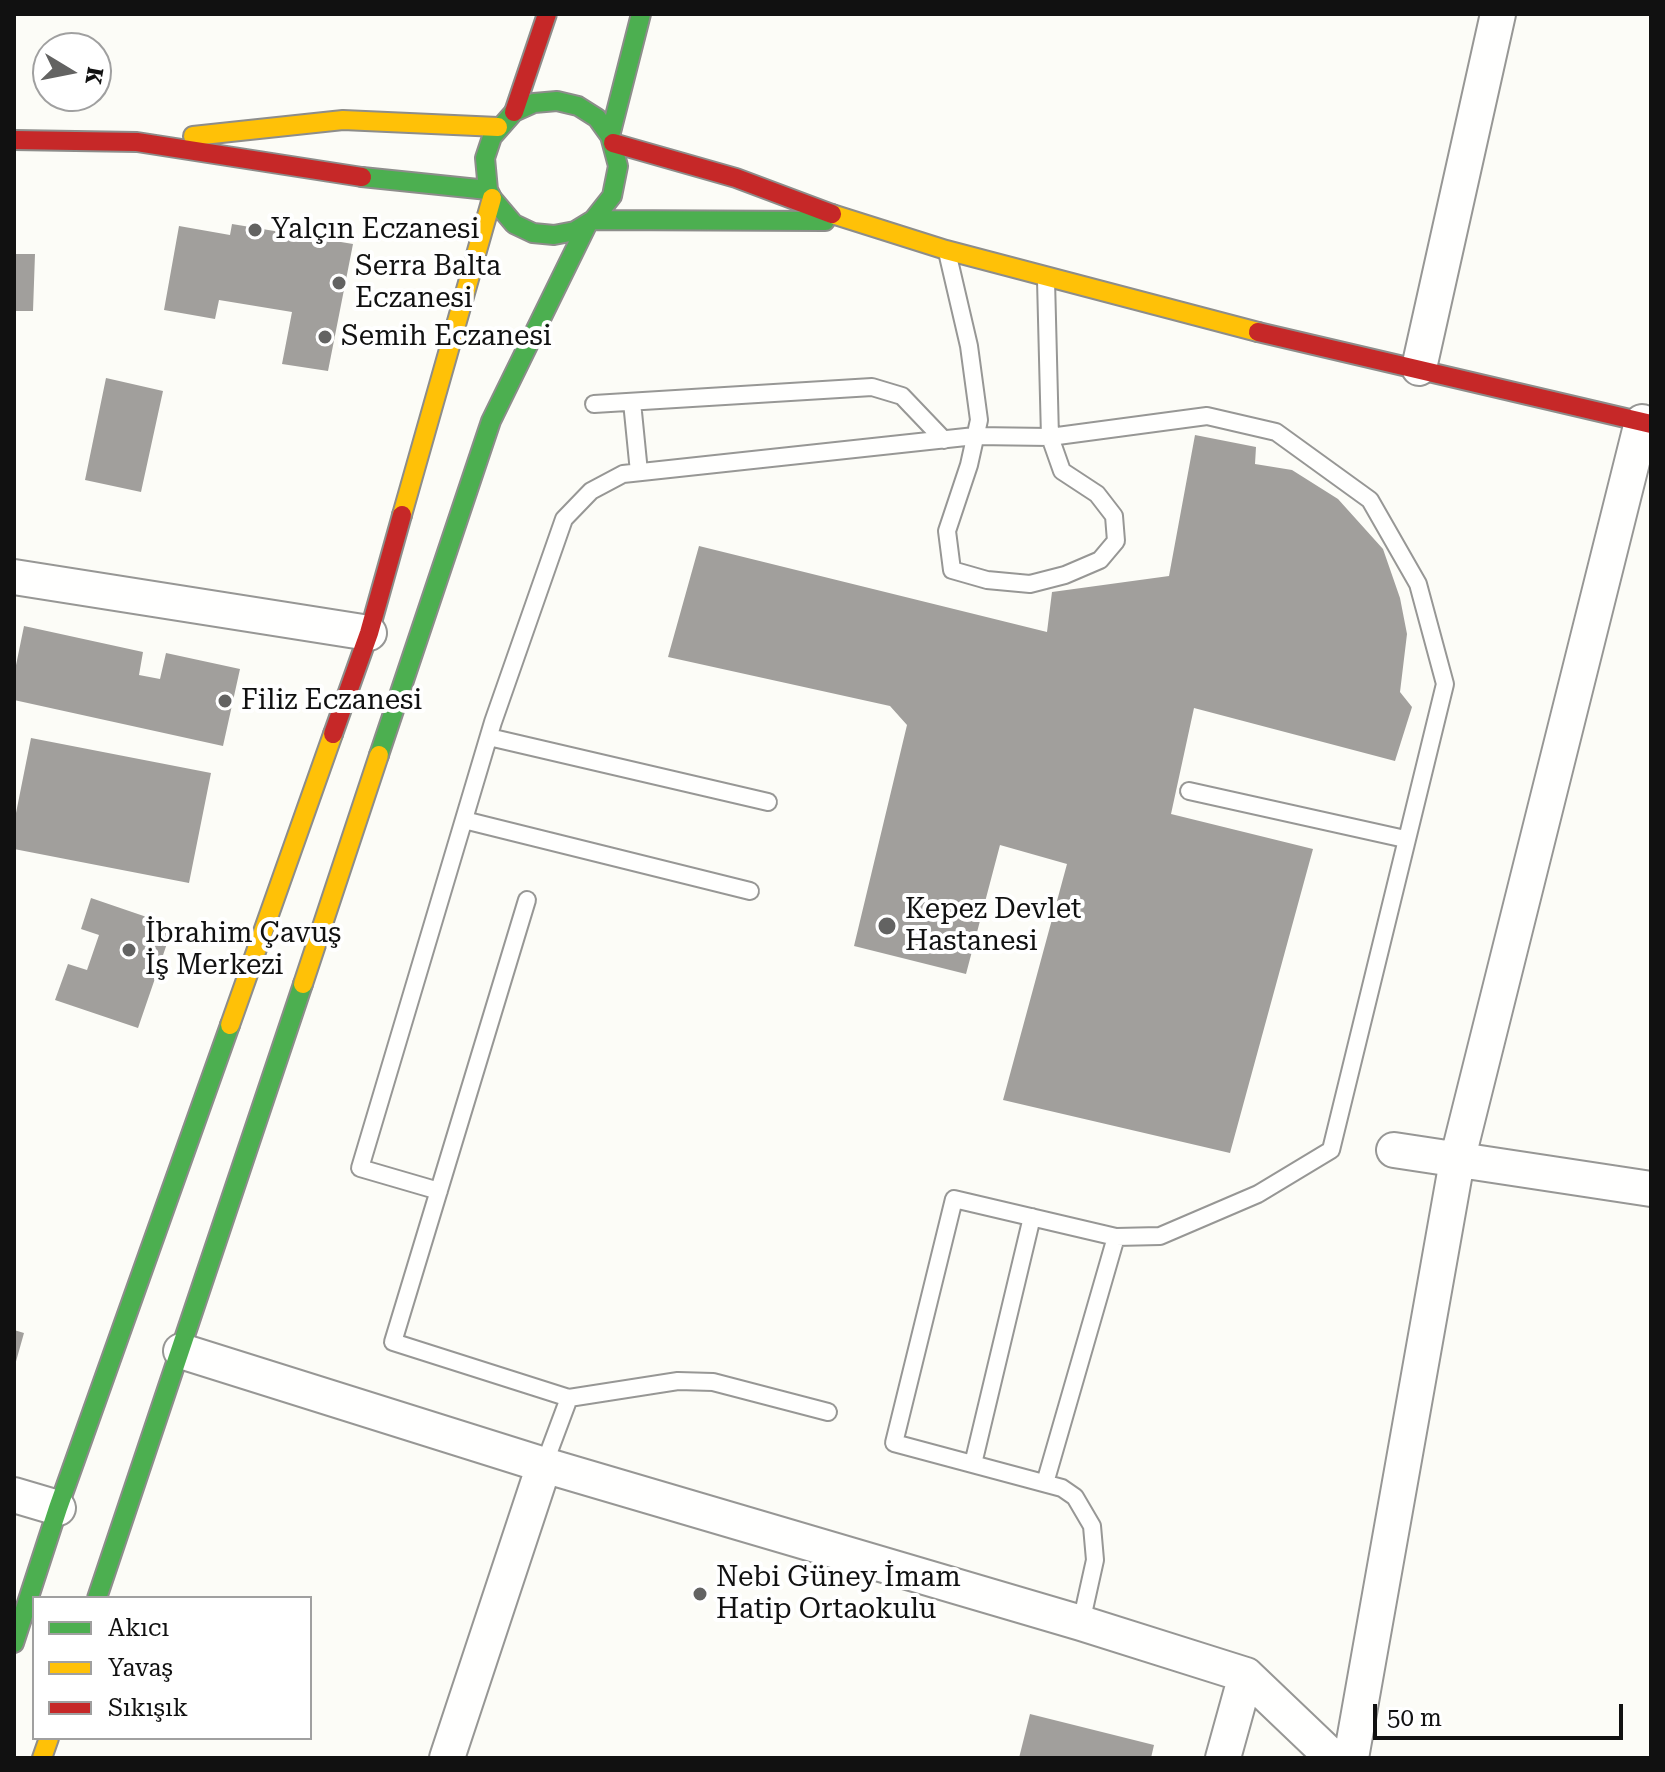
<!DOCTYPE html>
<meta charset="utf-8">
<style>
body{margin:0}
#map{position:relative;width:1665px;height:1772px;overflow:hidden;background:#fcfcf7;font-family:"Roboto Serif",serif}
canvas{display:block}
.frame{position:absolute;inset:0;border:16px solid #111;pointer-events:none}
.legend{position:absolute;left:32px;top:1596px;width:280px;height:144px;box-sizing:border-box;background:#fff;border:2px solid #a0a0a0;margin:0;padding:10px 14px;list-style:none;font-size:24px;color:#111}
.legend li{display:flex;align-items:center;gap:16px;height:40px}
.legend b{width:40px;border:2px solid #a0a0a0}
.north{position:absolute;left:32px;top:32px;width:80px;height:80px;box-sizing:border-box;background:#fff;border:2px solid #a0a0a0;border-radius:50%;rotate:100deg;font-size:22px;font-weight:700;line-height:32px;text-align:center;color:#111}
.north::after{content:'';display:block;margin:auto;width:28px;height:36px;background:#636362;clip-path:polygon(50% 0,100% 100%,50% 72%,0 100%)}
.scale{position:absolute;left:1373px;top:1704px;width:250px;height:36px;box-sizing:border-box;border:4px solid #111;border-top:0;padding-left:10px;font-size:24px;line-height:28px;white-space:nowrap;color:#111;-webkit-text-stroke:6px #fff;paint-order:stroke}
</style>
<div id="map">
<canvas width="1665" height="1772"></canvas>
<div class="frame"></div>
<ul class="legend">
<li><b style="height:10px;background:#4caf50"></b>Akıcı</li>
<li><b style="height:10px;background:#ffc107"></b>Yavaş</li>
<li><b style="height:10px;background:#c62828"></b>Sıkışık</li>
</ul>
<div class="north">K</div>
<div class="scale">50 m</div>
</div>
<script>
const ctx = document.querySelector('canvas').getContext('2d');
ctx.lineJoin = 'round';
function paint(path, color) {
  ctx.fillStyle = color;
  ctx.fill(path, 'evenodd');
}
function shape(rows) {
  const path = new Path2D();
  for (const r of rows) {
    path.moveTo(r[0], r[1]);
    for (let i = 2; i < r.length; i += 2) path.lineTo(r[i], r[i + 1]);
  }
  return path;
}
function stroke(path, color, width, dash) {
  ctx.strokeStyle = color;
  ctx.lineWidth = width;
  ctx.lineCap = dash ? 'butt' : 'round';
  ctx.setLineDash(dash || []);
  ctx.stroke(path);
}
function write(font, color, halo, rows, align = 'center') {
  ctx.font = font + ' "Roboto Serif",serif';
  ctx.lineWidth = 8;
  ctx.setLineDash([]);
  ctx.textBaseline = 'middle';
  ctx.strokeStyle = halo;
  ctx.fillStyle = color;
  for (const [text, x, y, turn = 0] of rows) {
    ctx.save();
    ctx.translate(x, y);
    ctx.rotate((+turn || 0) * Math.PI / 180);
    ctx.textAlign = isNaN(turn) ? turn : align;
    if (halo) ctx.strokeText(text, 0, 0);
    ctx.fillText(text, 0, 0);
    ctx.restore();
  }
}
paint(shape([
 [232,224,353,244,328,371,282,364,292,312,219,300,215,319,164,310,179,226,230,235],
 [14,254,35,254,33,311,14,311],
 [106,378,163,391,141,492,85,480],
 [1195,435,1256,447,1255,464,1292,470,1338,499,1383,549,1400,598,1407,634,1400,692,1412,707,1395,761,1194,708,1171,814,1313,849,1230,1153,1003,1100,1067,864,1000,845,966,974,854,946,907,725,890,706,668,657,699,546,1047,632,1052,592,1169,576],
 [24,626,143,652,139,675,160,679,166,653,240,669,223,746,14,700,14,675],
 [31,738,211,773,189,883,14,849,14,823],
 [91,898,173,926,138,1028,55,1000,68,964,87,970,99,935,81,929],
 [14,1330,24,1333,15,1365,14,1365],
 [1030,1714,1154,1745,1151,1758,1019,1758]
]), '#a19f9c');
const lane = shape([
 [948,256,969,346,979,420,969,465,947,531,952,570,987,580,1030,584,1065,575,1100,560,1116,541,1114,516,1097,494,1062,471,1050,437,1046,280],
 [632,402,639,472],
 [594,404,872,387,902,396,944,440],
 [489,737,768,802],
 [1189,791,1405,839],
 [464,820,750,891],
 [527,900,393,1342,569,1398,544,1465],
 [439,1191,360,1168,493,722,564,519,591,491,623,474,975,436,1050,437,1207,416,1276,432,1370,500,1418,584,1445,684,1331,1150,1258,1194,1160,1236,1116,1237,1045,1483],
 [569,1398,678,1381,713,1382,828,1412],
 [973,1464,1032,1217],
 [1081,1623,1095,1560,1092,1526,1075,1497,1062,1488,894,1443,954,1199,1116,1237]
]);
const street = shape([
 [1419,368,1498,14],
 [14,577,369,633],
 [1394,1150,1651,1189],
 [181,1351,544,1465,1081,1623,1246,1675,1333,1758],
 [14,1495,58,1508],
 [447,1758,544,1465],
 [1223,1758,1246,1675],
 [1351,1758,1457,1161,1642,422]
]);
const fast = shape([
 [610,136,641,14],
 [362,177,488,190,492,198],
 [488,190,485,158,492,137,514,112,534,103,557,101,578,106,597,118,610,136,618,166,612,196,593,220,575,231,554,235,533,233,514,224,492,198],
 [593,220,825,221],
 [379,755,491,421,588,223],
 [97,1598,303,984],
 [14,1643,58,1508,230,1025]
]);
const slow = shape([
 [193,136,343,120,498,127],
 [832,214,946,250,1258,332],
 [402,515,492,198],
 [303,984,379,755],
 [230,1025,333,734],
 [42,1758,49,1738]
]);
const jam = shape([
 [514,112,547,14],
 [14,140,137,142,362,177],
 [613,143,736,178,832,214],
 [1258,332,1651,424],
 [333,734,369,633,402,515]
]);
stroke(lane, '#979795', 20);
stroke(street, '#979795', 38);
stroke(fast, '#8d8d8b', 22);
stroke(slow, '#8d8d8b', 22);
stroke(jam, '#8d8d8b', 22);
stroke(lane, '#fffffe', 16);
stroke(street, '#fffffe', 34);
stroke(fast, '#4caf50', 18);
stroke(slow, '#ffc107', 18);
stroke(jam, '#c62828', 18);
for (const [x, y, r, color] of [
 [255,230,8,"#636362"],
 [339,283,8,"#636362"],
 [325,337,8,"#636362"],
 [225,701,8,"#636362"],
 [887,926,10,"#636362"],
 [129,950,8,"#636362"],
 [700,1594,8,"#636362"]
]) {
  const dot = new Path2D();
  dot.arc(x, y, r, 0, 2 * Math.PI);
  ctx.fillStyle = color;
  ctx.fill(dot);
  stroke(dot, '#fff', 3);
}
write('28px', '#111', '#fff', [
 ["Yalçın Eczanesi",271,230],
 ["Serra Balta",355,267],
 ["Eczanesi",355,299],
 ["Semih Eczanesi",341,337],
 ["Filiz Eczanesi",241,701],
 ["Kepez Devlet",905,910],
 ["Hastanesi",905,942],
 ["İbrahim Çavuş",145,934],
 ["İş Merkezi",145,966],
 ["Nebi Güney İmam",716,1578],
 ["Hatip Ortaokulu",716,1610]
], 'left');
</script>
